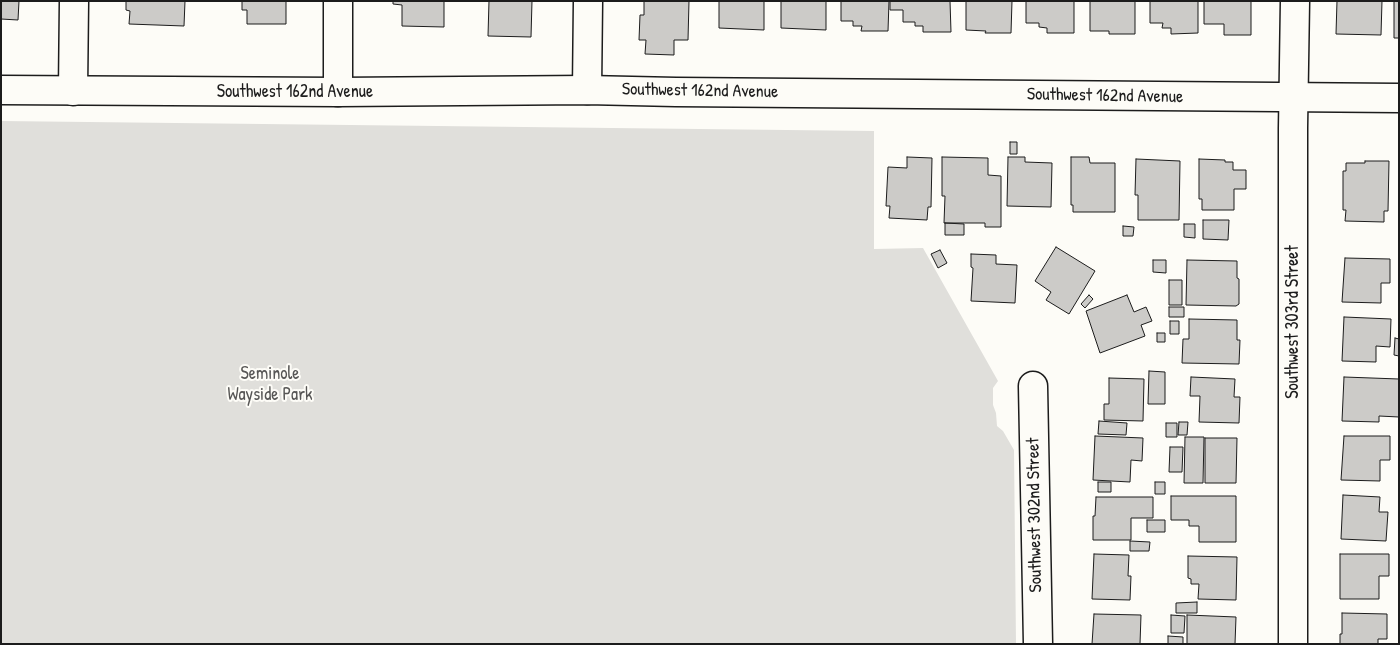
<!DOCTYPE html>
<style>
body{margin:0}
#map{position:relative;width:1400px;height:645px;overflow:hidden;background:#fdfcf7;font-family:"Patrick Hand",sans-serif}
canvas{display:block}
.frame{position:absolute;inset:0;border:2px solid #1c1c1c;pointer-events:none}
</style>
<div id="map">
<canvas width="1400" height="645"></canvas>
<div class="frame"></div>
</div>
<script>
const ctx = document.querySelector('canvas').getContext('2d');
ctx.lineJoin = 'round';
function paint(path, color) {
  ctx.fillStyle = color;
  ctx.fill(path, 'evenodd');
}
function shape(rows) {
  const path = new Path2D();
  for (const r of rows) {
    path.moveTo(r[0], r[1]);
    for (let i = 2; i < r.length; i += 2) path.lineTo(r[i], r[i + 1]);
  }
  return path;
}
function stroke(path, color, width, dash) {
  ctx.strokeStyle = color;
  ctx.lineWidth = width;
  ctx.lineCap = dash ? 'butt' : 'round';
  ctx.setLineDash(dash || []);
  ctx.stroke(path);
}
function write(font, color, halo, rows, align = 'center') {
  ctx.font = font + ' "Patrick Hand",sans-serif';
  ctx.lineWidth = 4;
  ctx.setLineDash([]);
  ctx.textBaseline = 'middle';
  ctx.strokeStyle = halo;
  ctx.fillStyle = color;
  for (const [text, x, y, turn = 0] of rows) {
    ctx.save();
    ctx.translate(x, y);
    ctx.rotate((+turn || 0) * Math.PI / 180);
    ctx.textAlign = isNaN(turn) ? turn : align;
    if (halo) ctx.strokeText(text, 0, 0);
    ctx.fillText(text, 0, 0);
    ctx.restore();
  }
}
paint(shape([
 [1,121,874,131,874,249,923,248,998,381,993,388,993,405,996,413,997,426,1003,431,1014,450,1016,644,1,644]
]), '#e0dfdb');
const building = shape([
 [1,1,19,1,18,20,1,19,1,1],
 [126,1,185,1,184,26,129,24,130,11,126,10,126,1],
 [242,1,286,1,286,24,247,24,247,10,242,10,242,1],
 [393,1,444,1,444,27,402,26,402,5,393,4,393,1],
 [489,1,532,1,531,37,488,36,489,1],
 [644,1,689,1,688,40,674,40,674,55,645,54,646,40,639,40,640,15,644,15,644,1],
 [719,1,764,1,764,30,719,28,719,1],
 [781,1,826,1,826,30,781,28,781,1],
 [841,1,889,1,888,31,861,31,862,26,853,26,853,21,841,21,841,1],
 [890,1,950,1,951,32,923,32,923,26,915,26,915,22,903,22,903,10,890,10,890,1],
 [966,1,1012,1,1011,33,985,33,986,31,966,30,966,1],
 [1026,1,1074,1,1074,33,1047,33,1047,28,1039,27,1039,23,1026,23,1026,1],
 [1090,1,1135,1,1135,34,1109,34,1109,31,1090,31,1090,1],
 [1150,1,1198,1,1198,33,1171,34,1171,28,1162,28,1163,23,1150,23,1150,1],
 [1204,1,1251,1,1251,35,1224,35,1224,24,1204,24,1204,1],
 [1337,1,1382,1,1381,35,1336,34,1337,1],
 [1394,1,1399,1,1399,38,1394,38,1394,1],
 [1010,142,1017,142,1017,154,1010,154,1010,142],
 [907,157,932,158,931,207,928,207,927,220,889,218,890,206,886,206,888,167,907,168,907,157],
 [942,157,988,158,988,175,1001,176,1001,227,985,227,985,223,944,223,945,196,942,196,942,157],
 [1008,157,1025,157,1025,162,1052,163,1051,207,1007,206,1008,157],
 [1071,157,1089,157,1090,163,1115,163,1115,212,1073,212,1073,205,1071,205,1071,157],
 [1136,159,1180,161,1179,220,1138,220,1138,195,1135,195,1136,159],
 [1199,159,1225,160,1225,162,1233,162,1233,170,1246,170,1246,189,1234,189,1234,210,1202,210,1202,199,1199,199,1199,159],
 [1365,161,1389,161,1388,211,1384,211,1384,222,1345,221,1346,210,1343,210,1343,171,1346,171,1346,163,1365,163,1365,161],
 [1203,220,1229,220,1228,240,1203,239,1203,220],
 [945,223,964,224,964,235,945,235,945,223],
 [1184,224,1195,224,1195,238,1184,237,1184,224],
 [1123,226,1134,227,1133,236,1123,236,1123,226],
 [1056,247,1095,271,1069,314,1046,300,1051,292,1035,281,1056,247],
 [940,250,947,263,938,268,931,254,940,250],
 [971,254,996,255,996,264,1017,265,1015,303,971,301,973,268,971,267,971,254],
 [1345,258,1390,259,1390,283,1381,283,1381,303,1342,302,1345,258],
 [1153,260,1166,260,1166,273,1153,272,1153,260],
 [1187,260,1237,261,1237,278,1239,279,1239,304,1236,306,1186,305,1187,260],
 [1169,280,1182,280,1182,305,1169,305,1169,280],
 [1089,295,1093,299,1085,308,1081,304,1089,295],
 [1127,295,1134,312,1146,307,1152,321,1141,325,1145,336,1100,353,1086,311,1127,295],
 [1169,307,1184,307,1184,317,1169,317,1169,307],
 [1344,317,1391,319,1390,347,1376,346,1376,362,1342,361,1344,317],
 [1189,319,1237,320,1237,340,1240,340,1239,364,1182,363,1183,339,1189,339,1189,319],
 [1170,321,1179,321,1179,334,1170,334,1170,321],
 [1157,333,1165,333,1165,342,1157,342,1157,333],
 [1395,338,1399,339,1399,356,1394,355,1395,338],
 [1149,371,1165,372,1165,404,1148,404,1149,371],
 [1191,377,1235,379,1234,397,1240,397,1239,423,1199,422,1200,396,1190,396,1191,377],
 [1344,377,1399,379,1399,417,1379,416,1379,422,1342,421,1344,377],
 [1109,378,1144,379,1143,421,1104,420,1104,404,1109,404,1109,378],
 [1099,421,1127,423,1126,435,1098,434,1099,421],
 [1179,422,1188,422,1187,435,1178,435,1179,422],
 [1166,423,1177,423,1177,437,1166,437,1166,423],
 [1095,436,1143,438,1142,461,1131,460,1130,482,1093,480,1095,436],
 [1344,436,1390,436,1390,460,1380,460,1380,481,1341,480,1344,436],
 [1185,437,1204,437,1203,483,1184,483,1185,437],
 [1205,438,1237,438,1236,483,1205,483,1205,438],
 [1170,447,1183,447,1182,472,1169,472,1170,447],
 [1098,482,1111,482,1111,492,1098,492,1098,482],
 [1155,482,1165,482,1165,494,1155,494,1155,482],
 [1343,495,1380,497,1379,512,1388,512,1386,541,1341,539,1343,495],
 [1171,496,1236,496,1236,542,1199,542,1199,526,1189,526,1189,520,1171,520,1171,496],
 [1096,497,1153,497,1153,518,1131,518,1131,540,1093,540,1093,516,1095,516,1096,497],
 [1147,520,1165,520,1165,532,1147,532,1147,520],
 [1130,541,1150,542,1149,551,1130,551,1130,541],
 [1094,554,1129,555,1128,576,1131,576,1130,600,1092,599,1094,554],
 [1340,554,1389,554,1389,576,1379,576,1379,599,1340,599,1340,554],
 [1188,556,1237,557,1236,600,1198,599,1199,584,1191,584,1191,579,1188,578,1188,556],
 [1197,602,1197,613,1176,613,1176,603,1197,602],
 [1342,613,1387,614,1387,639,1378,639,1378,644,1340,644,1340,634,1342,634,1342,613],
 [1094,614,1141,615,1140,644,1092,644,1094,614],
 [1171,615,1185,616,1184,633,1171,633,1171,615],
 [1187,615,1236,617,1235,644,1187,644,1187,615],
 [1168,636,1183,637,1183,644,1168,644,1168,636]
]);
paint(building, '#cccbc8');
stroke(building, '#1c1c1c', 1);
const street = shape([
 [587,90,588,1],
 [73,91,74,1],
 [338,92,338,1],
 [1033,386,1038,644],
 [1293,644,1293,128,1295,1]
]);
const secondary = shape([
 [1,90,338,92,587,90,676,92,1399,98]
]);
stroke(street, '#1c1c1c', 31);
stroke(secondary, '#1c1c1c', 31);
stroke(street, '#fdfcf7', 28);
stroke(secondary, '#fdfcf7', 28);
write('18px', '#1c1c1c', '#fdfcf7', [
 ["Southwest 162nd Avenue",700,91,1],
 ["Southwest 162nd Avenue",295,92],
 ["Southwest 162nd Avenue",1105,96,1],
 ["Southwest 303rd Street",1293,322,-90],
 ["Southwest 302nd Street",1035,515,-91]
]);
write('18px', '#575655', '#fdfcf7', [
 ["Seminole",270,374],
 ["Wayside Park",270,395]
]);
</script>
